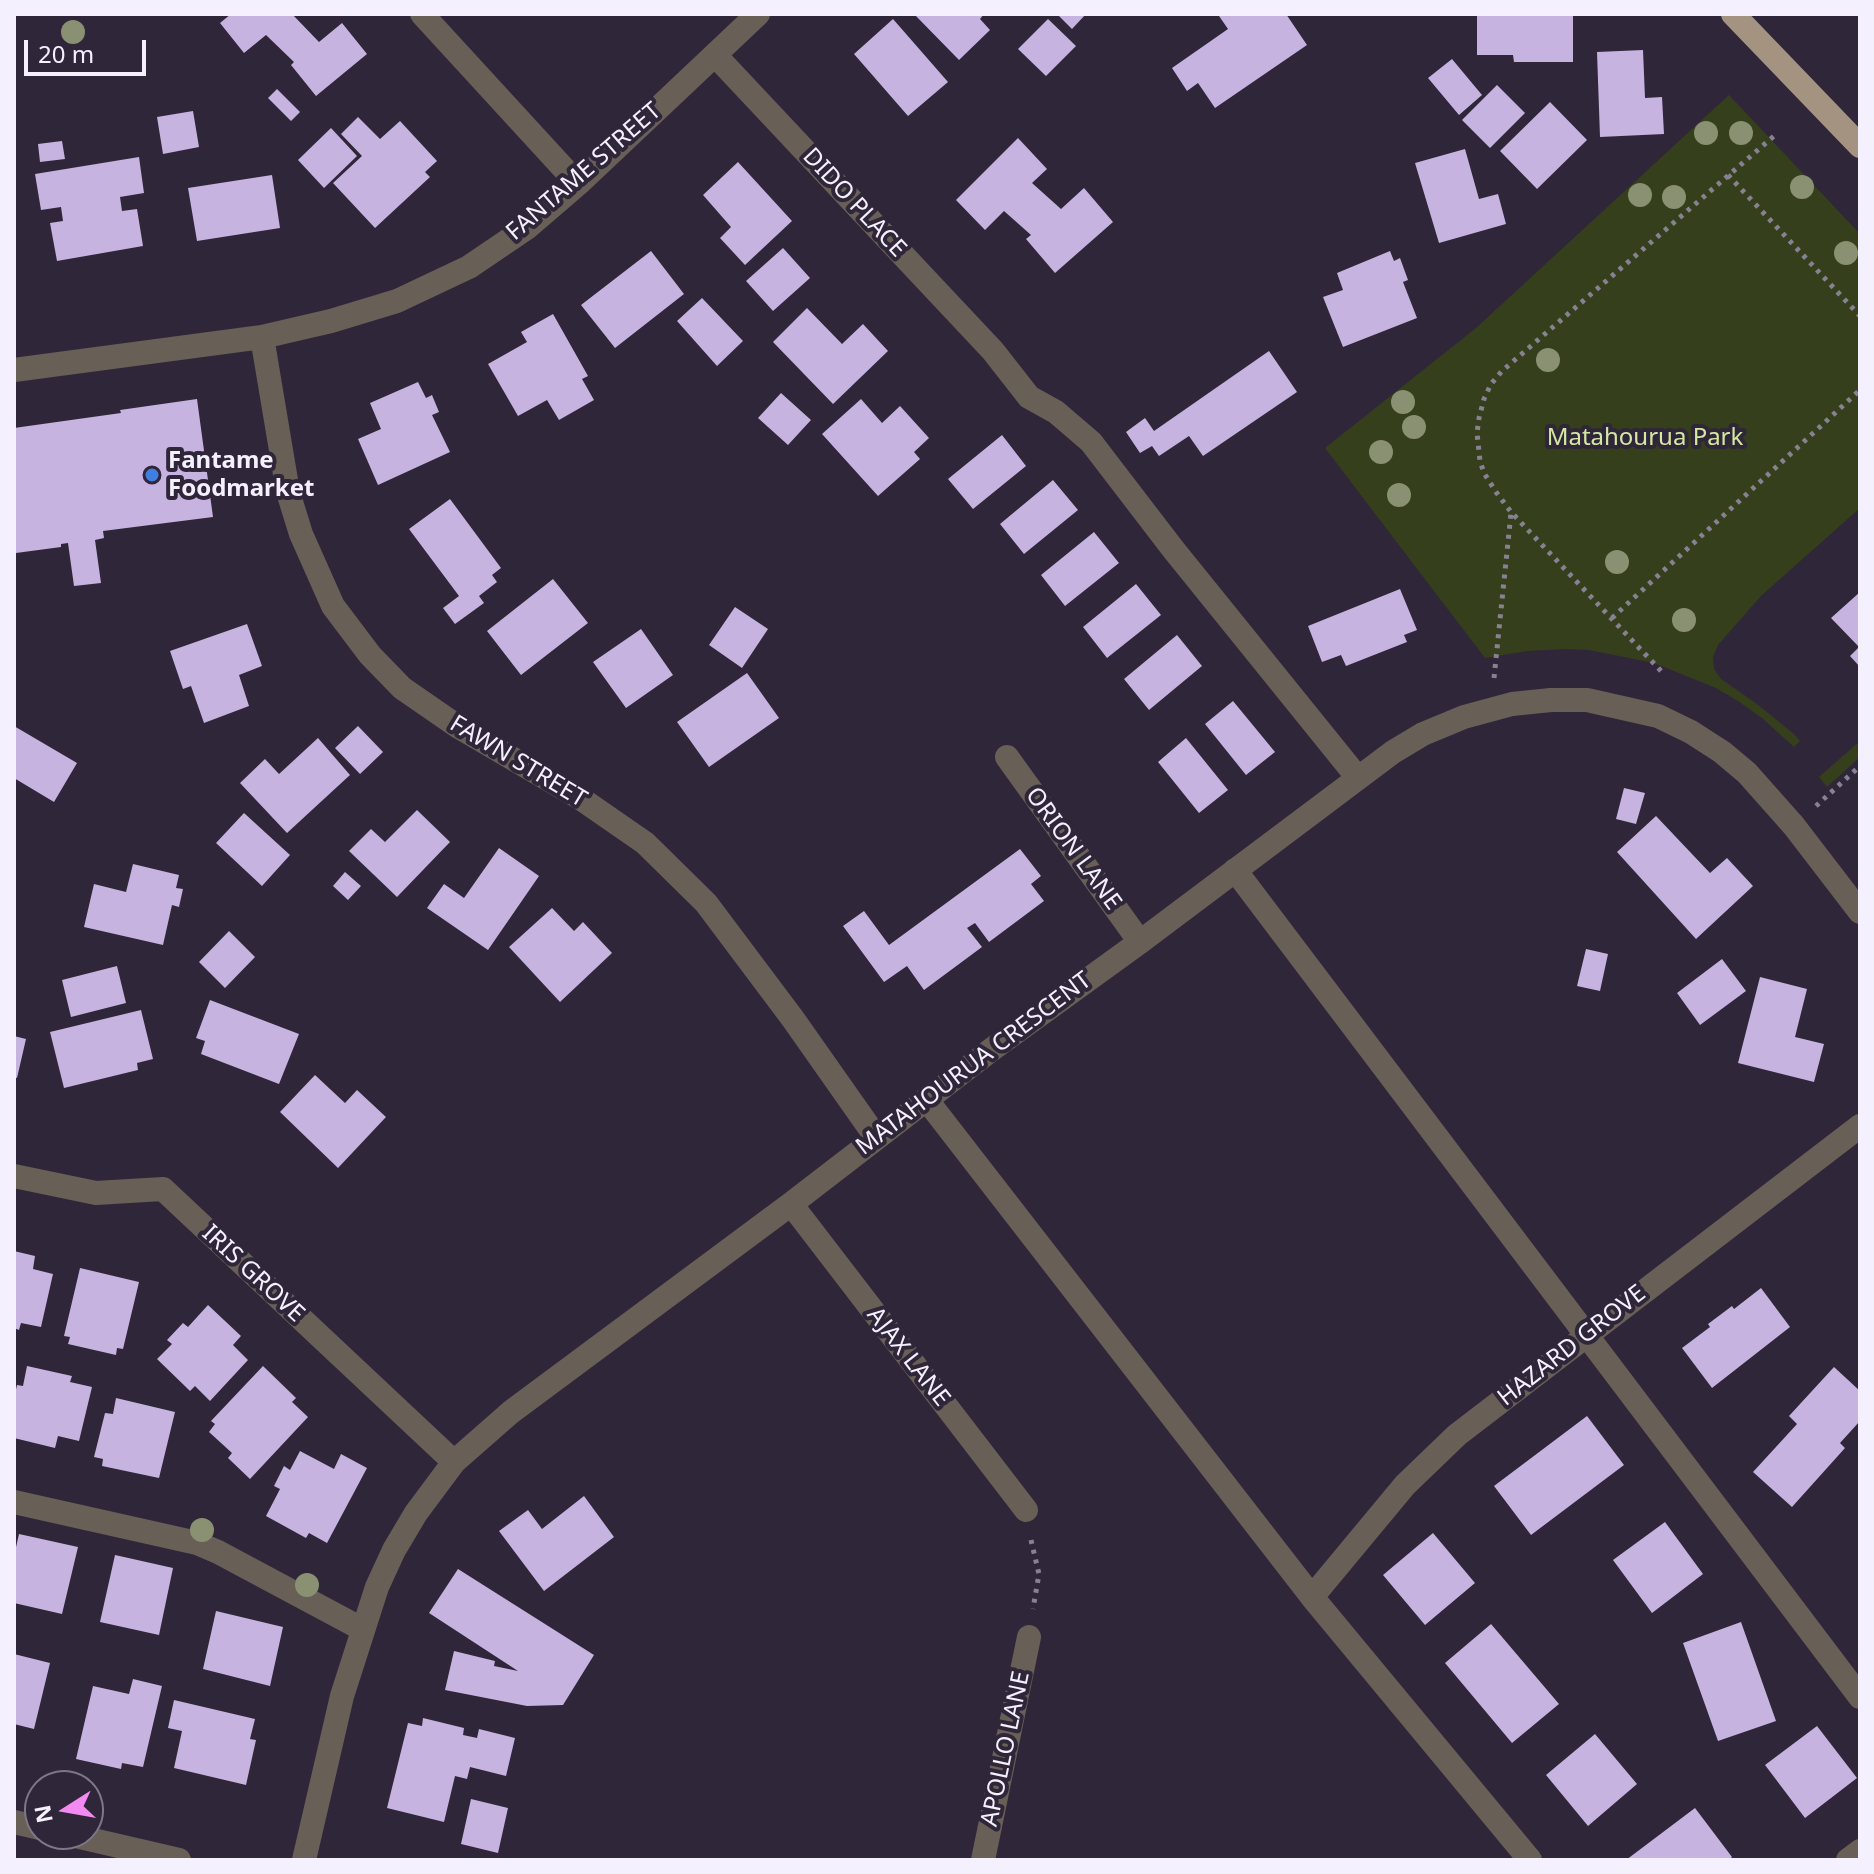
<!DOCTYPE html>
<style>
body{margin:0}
#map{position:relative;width:1874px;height:1874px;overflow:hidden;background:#2f263a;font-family:"Noto Sans",sans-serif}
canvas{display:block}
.frame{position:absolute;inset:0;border:16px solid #f5f0fd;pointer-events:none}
.north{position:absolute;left:24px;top:1770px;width:80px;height:80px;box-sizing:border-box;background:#2f263a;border:2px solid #7e7788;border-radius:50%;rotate:259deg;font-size:22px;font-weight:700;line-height:32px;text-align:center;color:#f5f0fd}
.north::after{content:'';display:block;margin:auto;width:28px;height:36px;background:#f38af1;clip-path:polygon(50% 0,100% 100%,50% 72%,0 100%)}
.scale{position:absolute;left:24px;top:40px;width:122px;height:36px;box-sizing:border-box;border:4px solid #f5f0fd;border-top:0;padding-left:10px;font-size:24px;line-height:28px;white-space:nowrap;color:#f5f0fd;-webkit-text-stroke:6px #2f263a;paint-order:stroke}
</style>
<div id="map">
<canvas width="1874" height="1874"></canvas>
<div class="frame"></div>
<div class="north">N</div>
<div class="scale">20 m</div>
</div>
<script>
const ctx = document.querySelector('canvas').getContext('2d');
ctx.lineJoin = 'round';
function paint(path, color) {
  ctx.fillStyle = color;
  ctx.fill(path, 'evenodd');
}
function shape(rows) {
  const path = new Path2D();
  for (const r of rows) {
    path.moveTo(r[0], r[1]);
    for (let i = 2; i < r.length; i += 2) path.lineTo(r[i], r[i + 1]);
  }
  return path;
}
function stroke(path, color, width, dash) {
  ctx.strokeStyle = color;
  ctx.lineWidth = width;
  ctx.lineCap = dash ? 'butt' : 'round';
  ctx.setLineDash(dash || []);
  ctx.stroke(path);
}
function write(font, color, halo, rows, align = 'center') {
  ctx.font = font + ' "Noto Sans",sans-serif';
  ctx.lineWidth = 8;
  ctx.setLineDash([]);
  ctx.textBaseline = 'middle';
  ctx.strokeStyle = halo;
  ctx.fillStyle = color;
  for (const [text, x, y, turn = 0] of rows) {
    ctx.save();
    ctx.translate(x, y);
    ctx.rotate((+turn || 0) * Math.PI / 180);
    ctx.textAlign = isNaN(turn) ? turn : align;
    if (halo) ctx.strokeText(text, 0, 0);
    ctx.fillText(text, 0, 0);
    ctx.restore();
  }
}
paint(shape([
 [1729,95,1860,234,1860,508,1761,596,1718,645,1713,657,1714,669,1721,679,1757,704,1794,734,1800,741,1794,747,1762,718,1738,701,1716,688,1654,663,1589,650,1564,649,1528,651,1485,658,1325,448,1476,328],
 [1860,741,1860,757,1827,787,1819,777]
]), '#363f1c');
paint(shape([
 [231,14,292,14,319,42,342,23,367,54,316,96,291,65,294,62,266,35,244,53,220,23],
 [914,14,984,14,980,19,990,30,959,60],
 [1057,14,1086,14,1072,29],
 [1223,14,1286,14,1307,45,1215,108,1198,83,1187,91,1172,68,1228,29,1219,16],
 [1477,14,1573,14,1573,62,1514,62,1513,55,1477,55],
 [893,19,948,82,908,116,854,54],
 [1048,19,1076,46,1046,76,1018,49],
 [1643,50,1645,98,1662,97,1664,134,1600,137,1597,52],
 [1452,59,1482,95,1459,115,1428,78],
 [1497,85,1525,113,1490,148,1462,120],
 [277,89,300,112,291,121,268,98],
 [1550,102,1587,140,1537,189,1500,151],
 [193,111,199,147,163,154,157,117],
 [358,117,380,139,400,121,437,161,425,172,430,177,375,228,333,183,362,156,341,134],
 [331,128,357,156,324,188,298,160],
 [1018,138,1047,169,1032,183,1061,209,1084,188,1113,222,1055,273,1026,239,1031,235,1004,211,985,230,956,200],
 [62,141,65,159,40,162,38,144],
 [1465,149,1479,199,1498,194,1506,224,1439,243,1415,163],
 [139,157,144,193,120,197,122,211,137,209,143,246,57,261,50,223,63,221,61,207,41,210,35,174],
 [738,162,792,221,745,265,720,238,731,227,703,195],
 [272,175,280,228,197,241,188,188],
 [783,248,810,278,773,311,746,281],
 [651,251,684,294,615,348,581,305],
 [1390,251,1394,261,1400,258,1408,280,1403,282,1417,318,1343,347,1323,297,1343,290,1337,273],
 [702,298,743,341,717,366,677,321],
 [807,308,842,344,863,324,888,351,833,404,773,342],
 [553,314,588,376,582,379,594,400,559,420,547,400,518,416,488,364,527,342,521,332],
 [1269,351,1297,392,1203,456,1189,436,1159,456,1152,446,1140,453,1126,432,1145,418,1154,431],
 [418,382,426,398,432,395,439,412,432,415,450,452,378,485,358,439,381,429,370,403],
 [781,393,811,420,788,445,758,418],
 [197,399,213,517,103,531,104,538,95,540,101,583,74,586,68,543,61,544,61,547,16,553,14,544,14,428,121,413,120,410],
 [861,399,882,423,900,406,929,438,914,452,920,459,878,496,822,434],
 [1002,435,1026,466,973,509,948,479],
 [1053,480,1078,510,1024,554,1000,524],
 [450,499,501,568,492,575,497,582,479,596,484,603,455,624,443,608,459,596,409,529],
 [1094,532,1119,563,1065,606,1041,575],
 [553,579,588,623,521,675,487,631],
 [1136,584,1161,615,1107,658,1083,627],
 [1400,589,1417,630,1404,635,1407,642,1346,666,1341,655,1322,662,1308,626],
 [1860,592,1860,667,1850,656,1859,647,1831,618],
 [735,607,768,629,742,668,709,645],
 [247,624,262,666,239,675,249,706,204,723,191,686,183,689,170,651],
 [641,629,673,675,626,708,593,662],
 [1177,635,1202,666,1149,710,1124,679],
 [747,673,779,718,709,767,677,722],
 [1233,701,1275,752,1246,775,1205,724],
 [14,726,77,763,54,802,14,778],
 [358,726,383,752,360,774,335,748],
 [318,738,350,775,287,833,240,783,265,759,279,774],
 [1186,738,1228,790,1199,813,1158,762],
 [1624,788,1645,793,1636,824,1616,819],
 [417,810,450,842,397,897,349,851,371,829,385,842],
 [244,813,290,855,262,886,216,843],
 [1656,816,1710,873,1727,858,1753,886,1696,939,1617,852],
 [499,848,539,876,488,950,427,908,444,884,464,898],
 [1020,849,1041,876,1031,884,1044,901,989,942,975,923,967,928,982,947,924,990,907,966,884,982,843,926,864,911,889,945],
 [133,864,179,875,176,888,183,889,179,907,172,905,163,945,84,927,94,884,126,892],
 [345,872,361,886,348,900,333,886],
 [552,908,574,931,583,922,612,953,560,1002,509,947],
 [229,931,255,957,225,988,199,962],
 [1586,949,1608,954,1600,991,1577,986],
 [1722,959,1746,991,1700,1025,1677,993],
 [117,966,126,1003,71,1017,62,980],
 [1760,977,1807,989,1795,1037,1824,1044,1814,1082,1738,1063],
 [210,1000,299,1034,279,1084,201,1054,205,1041,196,1038],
 [141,1010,153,1059,137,1063,138,1070,64,1088,50,1032],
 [14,1036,26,1039,17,1078,14,1077],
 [315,1075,345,1103,357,1090,386,1117,338,1168,280,1112],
 [14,1251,35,1256,33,1269,53,1274,41,1327,21,1323,19,1330,14,1328],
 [80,1268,139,1282,123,1349,117,1348,116,1355,68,1344,70,1337,64,1336],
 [1761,1288,1790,1327,1712,1388,1682,1348,1710,1327,1708,1324,1732,1306,1734,1309],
 [208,1305,241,1336,233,1345,248,1360,210,1401,195,1386,190,1391,157,1359,172,1344,167,1340,183,1323,188,1327],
 [27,1366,72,1376,70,1382,92,1387,79,1441,58,1436,55,1448,14,1438,14,1422,16,1410,14,1410,14,1398,17,1385,23,1386],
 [263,1366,296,1398,292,1402,308,1417,250,1479,228,1458,232,1453,209,1432,215,1424,211,1421],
 [1834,1367,1860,1391,1860,1421,1840,1443,1845,1448,1792,1507,1753,1472,1797,1424,1789,1416],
 [116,1398,175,1412,159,1478,102,1466,103,1459,94,1457,105,1413,113,1414],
 [1587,1416,1624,1465,1531,1535,1494,1486],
 [300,1451,334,1469,341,1454,367,1468,327,1543,309,1533,306,1538,266,1516,280,1489,274,1486,284,1466,290,1470],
 [584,1496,614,1537,544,1591,499,1531,528,1510,542,1529],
 [1665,1522,1703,1574,1652,1613,1613,1560],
 [1433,1533,1475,1583,1425,1625,1383,1575],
 [19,1534,78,1547,62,1614,14,1603,14,1556],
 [115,1555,173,1568,159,1635,100,1622],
 [458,1569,594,1655,563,1705,527,1706,445,1690,454,1651,495,1661,494,1666,518,1671,429,1613],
 [216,1611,283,1627,270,1686,203,1669],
 [1741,1622,1776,1721,1718,1741,1683,1643],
 [1491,1624,1559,1704,1512,1743,1445,1663],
 [14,1654,50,1663,34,1729,14,1724],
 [133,1679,162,1686,143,1767,122,1763,121,1769,76,1759,93,1686,129,1694],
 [174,1700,255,1719,250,1739,256,1740,246,1785,174,1768,182,1731,168,1728],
 [423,1718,464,1728,463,1735,477,1738,479,1729,515,1738,506,1776,470,1767,467,1779,455,1776,444,1822,387,1808,408,1723,422,1726],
 [1817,1726,1857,1778,1805,1818,1765,1765],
 [1595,1734,1637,1784,1588,1826,1546,1775],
 [471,1799,508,1808,498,1853,461,1844],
 [1695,1808,1732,1857,1729,1860,1626,1860]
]), '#c6b3df');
stroke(shape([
 [1728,175,1860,316],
 [1612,618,1860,390],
 [1661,671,1511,512,1496,492,1484,473,1480,461,1477,433,1479,418,1484,399,1491,384,1502,371,1774,136],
 [1494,678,1511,513],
 [1816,806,1860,766],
 [1031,1540,1039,1574,1033,1609]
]), '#888192', 5, [4, 6]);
stroke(shape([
 [422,14,578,184],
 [715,55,993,351,1029,397,1056,412,1091,442,1173,549,1358,778],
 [262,337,288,492,301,534,333,606,370,655,402,688,457,726,580,798,645,843,706,903,793,1019,876,1137],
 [14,370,262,337,331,321,397,301,469,267,528,227,578,184,758,14],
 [1007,757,1140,942],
 [1235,870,1860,1697],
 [926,1099,1312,1597,1530,1860],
 [14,1176,96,1193,163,1189,454,1462],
 [791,1204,1026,1510],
 [14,1502,197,1543,218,1552,362,1629],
 [1312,1597,1405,1485,1457,1435,1860,1126],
 [14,1822,40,1828],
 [67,1834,179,1860],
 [304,1860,342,1696,377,1587,394,1550,416,1513,454,1462,511,1412,791,1204,991,1050,1140,942,1393,752,1423,734,1464,717,1512,704,1551,700,1587,700,1658,716,1691,732,1722,752,1747,773,1794,826,1860,912],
 [983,1860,1029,1637],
 [1848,1860,1860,1851]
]), '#685f57', 24);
stroke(shape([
 [1733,14,1860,146]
]), '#a59382', 24);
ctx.fillStyle = '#8a9173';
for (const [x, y] of [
 [73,32],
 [1706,133],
 [1741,133],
 [1802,187],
 [1640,195],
 [1674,197],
 [1846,253],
 [1548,360],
 [1403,402],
 [1414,427],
 [1381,452],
 [1399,495],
 [1617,562],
 [1684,620],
 [202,1530],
 [307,1585]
]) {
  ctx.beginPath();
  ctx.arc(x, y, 12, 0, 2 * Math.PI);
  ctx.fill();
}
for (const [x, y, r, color] of [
 [152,475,8,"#3f7fe0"]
]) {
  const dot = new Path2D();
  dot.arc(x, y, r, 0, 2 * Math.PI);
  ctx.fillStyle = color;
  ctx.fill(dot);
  stroke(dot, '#2f263a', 3);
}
write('24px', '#f5f0fd', '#2f263a', [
 ["FANTAME STREET",584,172,-41],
 ["DIDO PLACE",854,203,47],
 ["FAWN STREET",518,762,31],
 ["ORION LANE",1073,849,54],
 ["MATAHOURUA CRESCENT",974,1064,-37],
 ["IRIS GROVE",253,1274,43],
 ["HAZARD GROVE",1572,1346,-38],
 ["AJAX LANE",908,1357,52],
 ["APOLLO LANE",1006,1749,-78]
]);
write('24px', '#d5e8a1', '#2f263a', [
 ["Matahourua Park",1645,438]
]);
write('bold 24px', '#f5f0fd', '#2f263a', [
 ["Fantame",168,461],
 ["Foodmarket",168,489]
], 'left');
</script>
